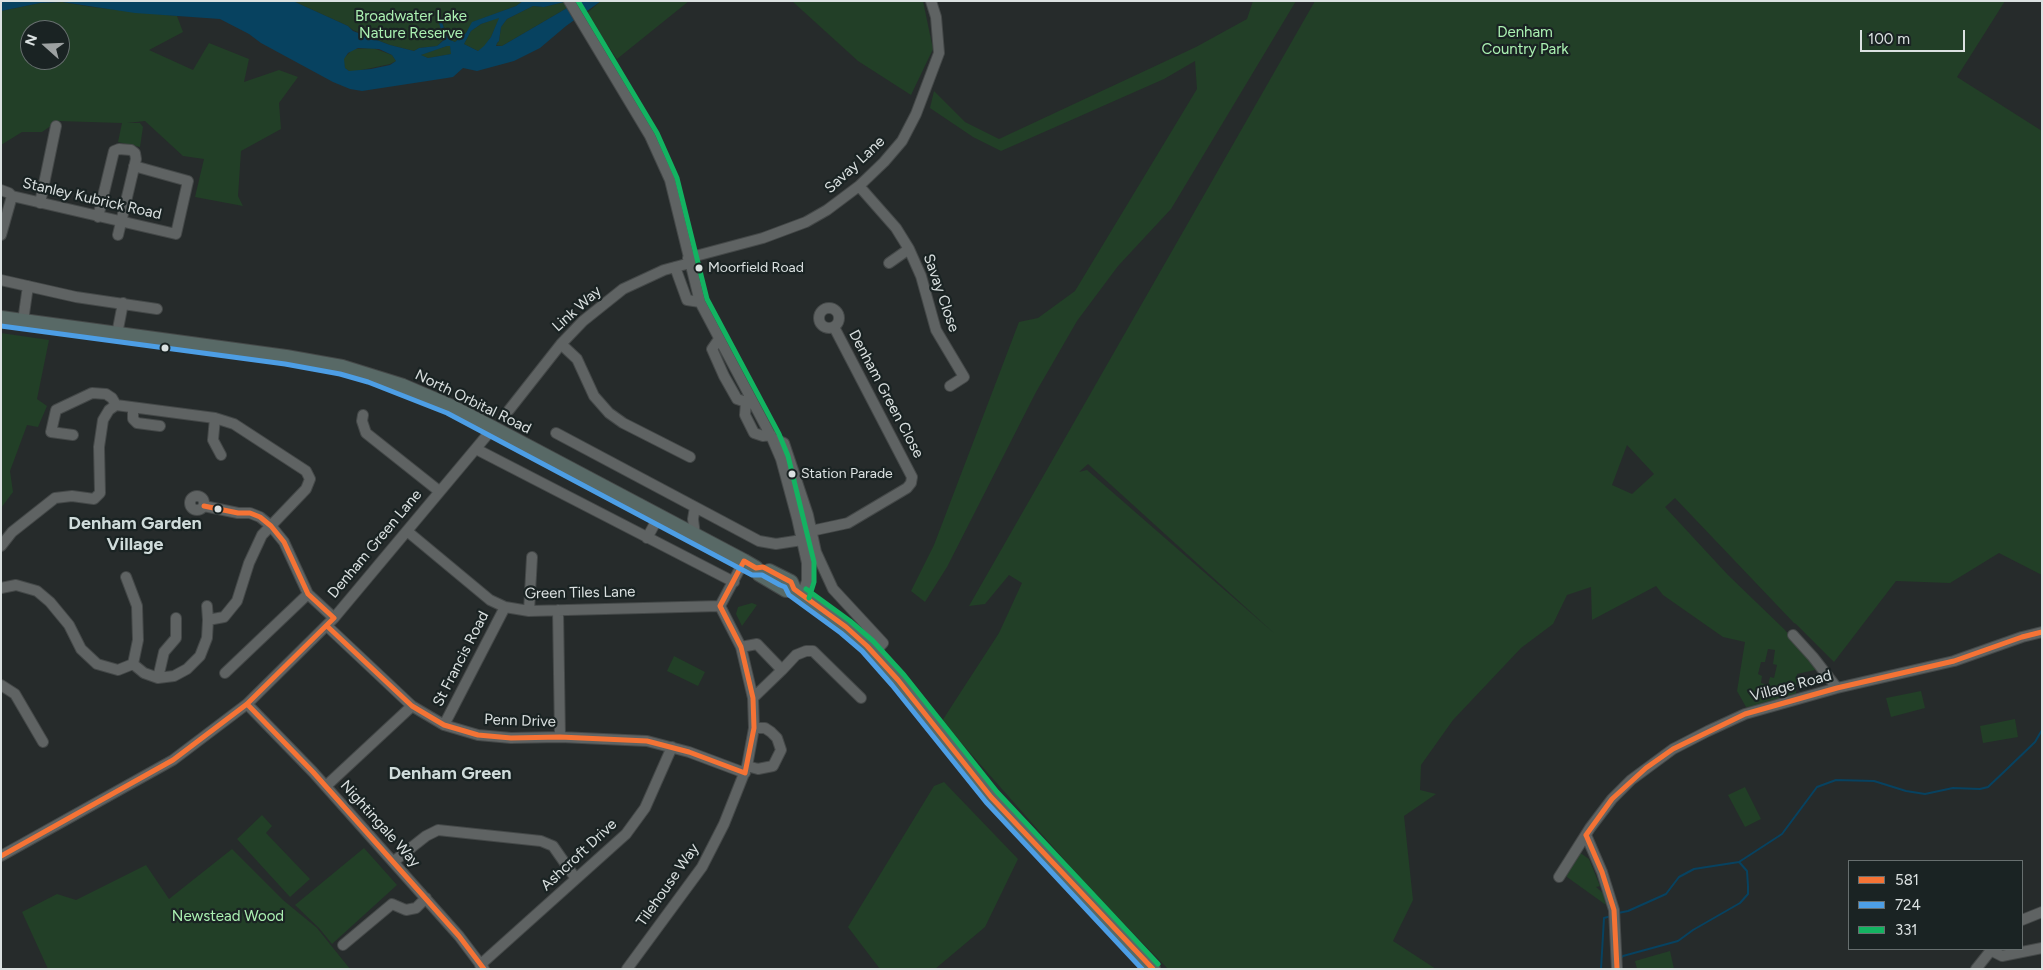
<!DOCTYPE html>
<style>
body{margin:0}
#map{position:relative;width:2043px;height:970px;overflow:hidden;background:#262b2b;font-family:Figtree,sans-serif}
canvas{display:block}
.frame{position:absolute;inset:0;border:2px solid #dbe1e1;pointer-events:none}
.legend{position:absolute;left:1848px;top:860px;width:175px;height:90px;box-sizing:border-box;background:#1a2323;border:1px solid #676f6f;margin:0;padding:6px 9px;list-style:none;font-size:15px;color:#dbe1e1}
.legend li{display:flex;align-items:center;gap:10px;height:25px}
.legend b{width:25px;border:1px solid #676f6f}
.north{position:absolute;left:20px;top:20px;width:50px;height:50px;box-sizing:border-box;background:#1a2323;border:1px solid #676f6f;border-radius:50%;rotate:290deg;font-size:14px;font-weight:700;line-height:20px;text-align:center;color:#dbe1e1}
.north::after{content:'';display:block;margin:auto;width:18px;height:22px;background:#9ca1a1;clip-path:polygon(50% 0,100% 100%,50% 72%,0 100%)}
.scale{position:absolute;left:1860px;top:30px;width:105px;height:22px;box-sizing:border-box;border:2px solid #dbe1e1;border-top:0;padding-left:6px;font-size:15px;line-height:18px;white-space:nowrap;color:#dbe1e1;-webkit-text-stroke:4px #1a2323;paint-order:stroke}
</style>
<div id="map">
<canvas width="2043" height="970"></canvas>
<div class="frame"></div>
<ul class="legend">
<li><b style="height:6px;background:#f57335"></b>581</li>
<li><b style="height:6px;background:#4d9ee5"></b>724</li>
<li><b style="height:6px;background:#13b361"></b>331</li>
</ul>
<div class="north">N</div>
<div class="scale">100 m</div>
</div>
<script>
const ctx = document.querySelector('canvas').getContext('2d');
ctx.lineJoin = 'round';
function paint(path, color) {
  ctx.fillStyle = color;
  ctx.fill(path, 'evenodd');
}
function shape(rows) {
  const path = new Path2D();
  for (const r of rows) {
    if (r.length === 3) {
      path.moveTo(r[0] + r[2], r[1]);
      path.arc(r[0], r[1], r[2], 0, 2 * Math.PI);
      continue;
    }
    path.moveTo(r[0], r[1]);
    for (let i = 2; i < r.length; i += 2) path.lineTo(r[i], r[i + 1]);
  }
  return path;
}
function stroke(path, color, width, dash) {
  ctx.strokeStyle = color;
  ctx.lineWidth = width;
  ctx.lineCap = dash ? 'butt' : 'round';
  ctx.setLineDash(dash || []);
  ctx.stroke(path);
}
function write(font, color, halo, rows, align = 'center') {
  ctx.font = font + ' Figtree,sans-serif';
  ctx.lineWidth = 4.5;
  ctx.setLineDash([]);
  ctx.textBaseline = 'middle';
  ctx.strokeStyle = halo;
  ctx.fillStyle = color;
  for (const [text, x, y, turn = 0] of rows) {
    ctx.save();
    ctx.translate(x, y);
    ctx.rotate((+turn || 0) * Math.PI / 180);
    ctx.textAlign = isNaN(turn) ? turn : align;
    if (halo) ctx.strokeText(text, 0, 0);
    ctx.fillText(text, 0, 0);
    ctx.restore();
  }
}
paint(shape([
 [293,1,523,1,516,6,473,22,466,33,455,42,448,39,439,12,437,16,444,39,437,46,419,48,414,51,390,45,353,30,348,26],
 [568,1,579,1,502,46,496,45,499,41,501,27,507,19,533,6,544,7],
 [601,1,689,1,617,59,586,14],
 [792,1,923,1,933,49,911,95,858,61],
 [1253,1,1296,1,1171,209,1118,266,1077,321,1036,392,947,567,925,602,911,591,934,545,1019,322,1038,318,1075,291,1197,89,1195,61,1164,79,1001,151,973,137,930,108,934,91,965,122,999,139,1196,47,1247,19],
 [1315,1,2005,1,1957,77,2042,131,2042,575,1999,553,1950,583,1896,581,1834,662,1796,624,1794,623,1675,498,1665,507,1728,575,1784,629,1819,669,1797,674,1796,694,1750,708,1746,707,1737,691,1745,642,1723,637,1663,595,1656,586,1592,620,1591,587,1567,595,1553,624,1521,648,1453,720,1421,765,1420,790,1436,794,1404,816,1413,900,1393,941,1436,969,1168,969,1091,890,942,721,999,633,1022,583,1009,575,985,604,969,606],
 [1627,445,1654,474,1632,494,1612,485],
 [1088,464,1275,634,1087,470,1079,472],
 [1768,649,1775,650,1773,664,1777,665,1774,678,1770,677,1768,685,1761,683,1762,676,1758,674,1761,662,1765,662],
 [62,2,92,7,177,16,183,32,149,50,193,70,209,43,249,59,244,82,279,70,298,77,279,103,281,129,241,151,238,196,243,206,195,197,204,159,183,156,145,121,127,123,140,123,143,127,140,147,118,142,122,123,58,121,42,132,22,132,1,145,1,11,40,3],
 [30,30,60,30,60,60,30,60],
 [500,17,491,37,484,47,478,51,464,44,471,31,481,24],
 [447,46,450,46,452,54,428,58,420,55],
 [373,48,392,55,396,61,390,64,357,71,349,71,345,68,343,59,353,49],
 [1,333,49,340,37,399,47,406,38,427,27,425,10,471,13,492,1,508],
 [752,603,757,605,742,626,736,614,738,607],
 [674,656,705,672,698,686,667,671],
 [1921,691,1925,708,1891,717,1886,698],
 [2015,719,2018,737,1983,743,1980,726],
 [944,782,1018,859,985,927,935,969,880,969,848,927,934,786],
 [1745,787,1761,819,1745,827,1728,795],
 [262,815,272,826,266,833,310,879,290,897,237,839],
 [364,848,397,885,332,944,319,928,295,905],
 [232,849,283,900,317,928,350,969,48,969,22,912,57,894,76,900,146,865,169,899],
 [1579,852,1589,859,1600,886,1596,887,1603,893,1606,905,1567,877,1566,873],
 [1670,951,1674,969,1637,969,1635,961]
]), '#223f27');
paint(shape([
 [1,1,293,1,348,26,353,31,390,45,414,51,419,48,437,46,444,40,437,16,438,11,448,39,455,42,466,33,472,22,516,6,523,1,568,1,544,7,533,6,507,19,501,27,499,41,497,43,496,46,502,46,579,1,601,1,566,26,540,48,514,61,477,71,463,68,453,77,447,78,362,91,350,89,333,82,261,43,249,34,220,19,135,13,62,2,40,3,1,11],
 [499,18,491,37,484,46,478,51,464,44,471,31,481,24],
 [447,46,450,46,451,54,428,58,421,55],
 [358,48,379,49,392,55,396,61,390,65,371,69,349,71,345,68,344,59,348,53]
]), '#074260');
stroke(shape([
 [1618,913,1628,911,1666,894,1679,877,1694,869,1739,862,1782,834,1817,787,1836,780,1874,781,1906,791,1925,794,1953,788,1980,789,1988,787,2007,769,2035,742,2042,730],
 [1620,959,1623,956,1678,941,1693,930,1740,903,1748,894,1748,886,1747,871,1740,863],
 [1601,969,1604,918,1611,916]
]), '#074260', 2);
const minor = shape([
 [569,1,650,136,670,180,700,302,772,438,781,459,797,518,807,563,807,581,802,595],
 [859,186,896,228,909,249,921,276,936,330,964,377,950,386],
 [1,190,9,193,12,196],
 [40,203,56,126],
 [98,217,114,151,119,149,131,150,135,153,136,159,118,235],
 [1,235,12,196,176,234,188,181,134,166],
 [688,258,763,238,806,222,827,210,859,186,884,162,902,141,916,114,939,53,936,17,931,1],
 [889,263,909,249],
 [675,267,687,300,700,302],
 [1,280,76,297,157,309],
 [829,318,10],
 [23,321,28,286],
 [117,334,123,303],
 [719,339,712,349,724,376,737,399,746,402,751,399],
 [561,344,577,359,594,396,609,413,623,423,690,457],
 [746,402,745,415,754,433,763,436,771,435],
 [133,408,133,419,137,423,160,426],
 [509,410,561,344,583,321,623,289,664,270,690,263],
 [363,415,362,421,366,433,439,491],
 [215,418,213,440,221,455],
 [556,433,759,541,776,544,802,540],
 [73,435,51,432,56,410,92,393,106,394,112,398,116,405],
 [772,438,784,443,808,515,803,516],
 [476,449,734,582],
 [197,503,7],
 [204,506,238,513,250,513,260,517,271,526,284,542,308,594,334,618],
 [808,515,816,552,833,589,883,643,874,653],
 [407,531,490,600,505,607,529,611,720,606],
 [811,531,848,523,907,488,911,483,912,477,834,327],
 [695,535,693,519,695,507],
 [647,538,659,516],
 [1,546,12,532,55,498,72,496,94,499,100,493,99,447,103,420,109,410,116,405,215,418,234,424,306,471,310,479,306,489,262,535,249,563,237,601,224,617,208,620],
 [126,577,137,606,138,640,133,664],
 [1,588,16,585,37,591,50,602,69,625,81,649,97,664,118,670,133,664],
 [720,606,744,561],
 [558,610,560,737],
 [529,611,532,557],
 [327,626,412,706,444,725,478,735,511,738,560,737,647,741,689,752,745,773],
 [1793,635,1813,657,1837,688],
 [741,647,757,644,782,670,753,698],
 [133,664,144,673,158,678,174,676,187,669,200,656,207,638,208,620,207,606],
 [782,670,796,655,806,651,813,651,861,698],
 [225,673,308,594],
 [158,678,164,652,176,638,176,618],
 [1,685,15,694,43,742],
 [247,704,313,772,459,936,484,969],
 [444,725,505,607],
 [747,766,758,769,773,766,781,750,777,738,771,732,765,728,754,728],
 [326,786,412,706],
 [1586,835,1602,872,1614,910,1617,969],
 [1,856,173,760,247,704,334,618,493,428],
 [393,862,426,836,438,830,541,841,553,846,576,879],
 [1559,877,1590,828,1612,799,1631,780,1673,749,1708,731,1745,714,1837,688,1954,661,2022,637,2042,632],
 [2022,920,2042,912],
 [343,945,392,904,406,910,416,908,426,898],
 [1992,951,2002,956,2042,948],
 [480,965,626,834,645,808,672,747],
 [627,969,702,867,724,824,747,766,754,728,753,698,741,647,720,606],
 [1976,969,1992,949]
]);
const major = shape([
 [1,318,286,357,342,367,403,386,450,406,493,428,744,561,756,568,759,574,786,590,794,589],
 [769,571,791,582,794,589,846,627,867,646,898,680,991,797,1153,969]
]);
stroke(minor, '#444848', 12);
stroke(major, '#444848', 16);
stroke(minor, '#5f6363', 10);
stroke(major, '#586966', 14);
stroke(shape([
 [327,626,412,706,444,725,478,735,511,738,560,737,647,741,689,752,745,773,754,728,753,698,741,647,720,606,744,561,756,568,763,567,791,582,794,589,846,627,867,646,898,680,991,797,1153,969],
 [247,704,313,772,459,936,484,969],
 [1586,835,1612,799,1646,768,1673,749,1745,714,1837,688,1954,661,2022,637,2042,632],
 [1586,835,1602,872,1614,910,1617,969],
 [1,856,173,760,247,704,334,618,308,594,284,542,271,526,260,517,250,513,238,513,204,506]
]), '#f57335', 5);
stroke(shape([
 [1,326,285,364,340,374,368,382,447,413,752,575,762,575,780,585,785,587,789,595,841,633,862,651,892,685,986,802,1142,969]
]), '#4d9ee5', 5);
stroke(shape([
 [578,1,657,133,677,178,707,299,779,434,788,456,814,562,814,582,809,598],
 [806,589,850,621,873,641,904,675,997,792,1158,964]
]), '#13b361', 5);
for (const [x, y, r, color] of [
 [699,268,4.5,"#dbe1e1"],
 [165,348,4.5,"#dbe1e1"],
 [792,474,4.5,"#dbe1e1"],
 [218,509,4.5,"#dbe1e1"]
]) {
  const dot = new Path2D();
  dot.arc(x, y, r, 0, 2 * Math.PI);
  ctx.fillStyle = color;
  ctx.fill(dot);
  stroke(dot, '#1a2323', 2);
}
write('14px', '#dbe1e1', '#1a2323', [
 ["Moorfield Road",708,268],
 ["Station Parade",801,474]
], 'left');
write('15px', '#abf1b2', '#1a2323', [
 ["Broadwater Lake",411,17],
 ["Nature Reserve",411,34],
 ["Denham",1525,33],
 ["Country Park",1525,50],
 ["Newstead Wood",228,917]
]);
write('15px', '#dbe1e1', '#1a2323', [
 ["Savay Lane",855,165,-43],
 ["Stanley Kubrick Road",92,199,13],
 ["Savay Close",941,293,71],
 ["Link Way",577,309,-42],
 ["Denham Green Close",886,394,62],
 ["North Orbital Road",473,402,26],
 ["Denham Green Lane",375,544,-50],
 ["Green Tiles Lane",580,593,-1],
 ["St Francis Road",461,659,-63],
 ["Village Road",1791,686,-15],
 ["Penn Drive",520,721,2],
 ["Nightingale Way",380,824,48],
 ["Ashcroft Drive",579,855,-43],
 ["Tilehouse Way",668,885,-55]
]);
write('bold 18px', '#d0dcdb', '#1a2323', [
 ["Denham Garden",135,524],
 ["Village",135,545],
 ["Denham Green",450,774]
]);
</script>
